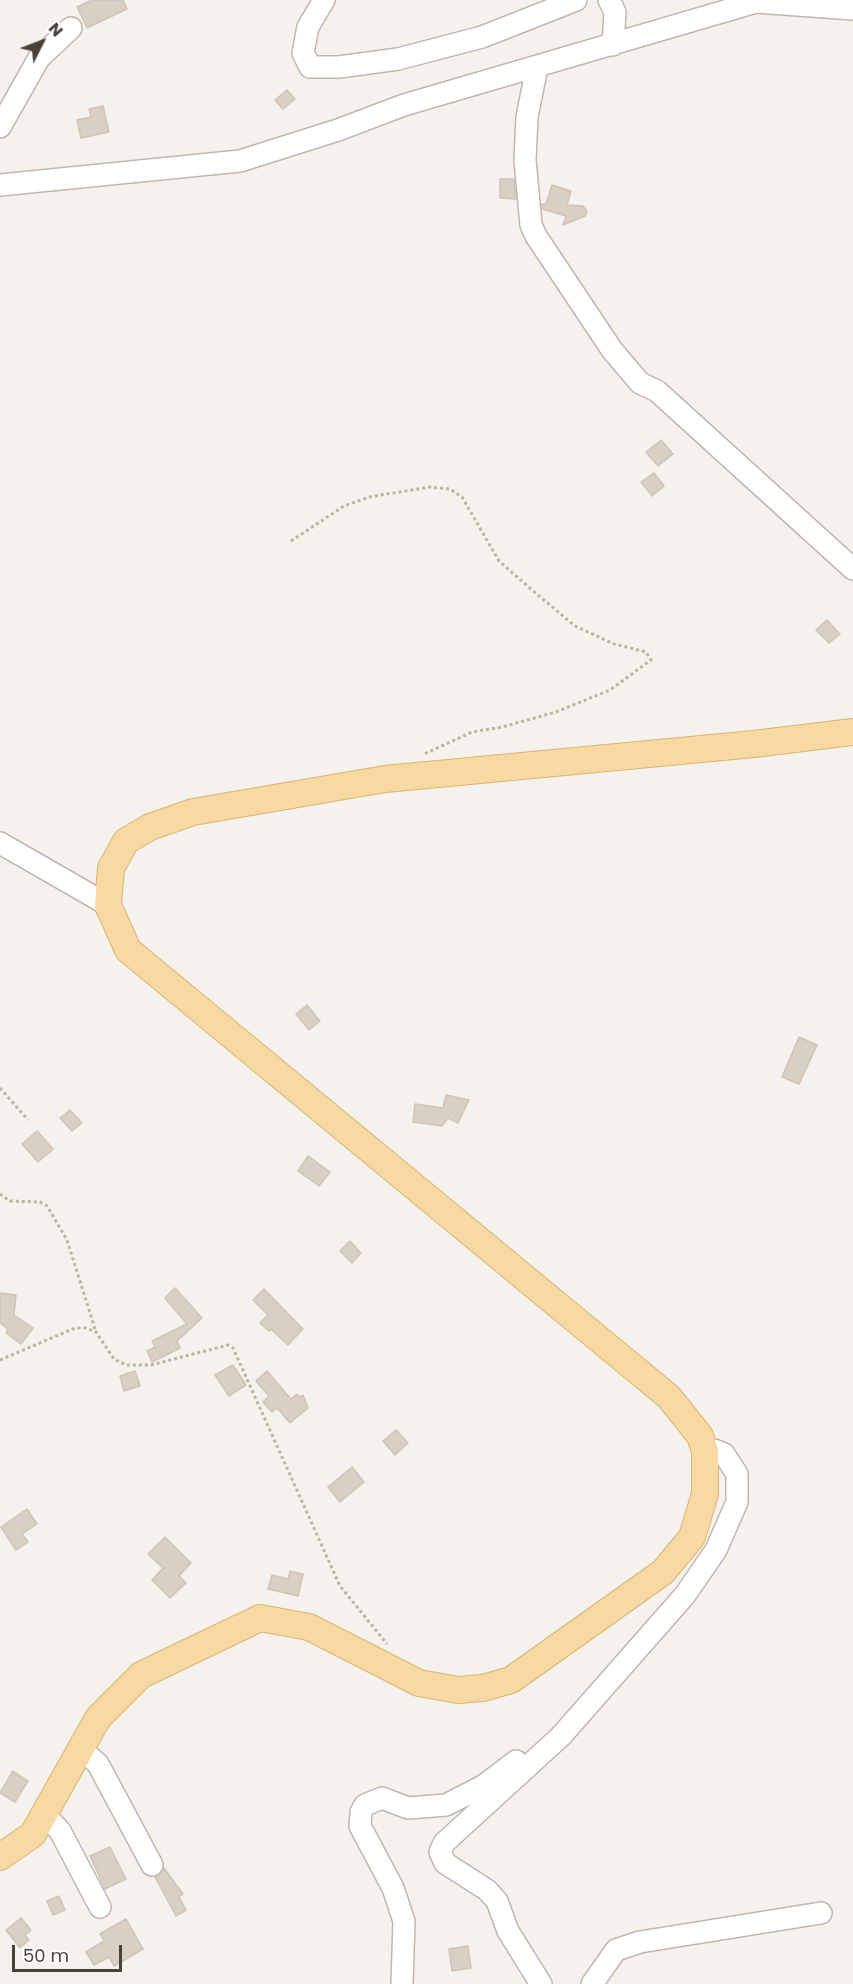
<!DOCTYPE html>
<style>
body{margin:0}
#map{position:relative;width:853px;height:1984px;overflow:hidden;background:#f5f1ec;font-family:Poppins,sans-serif}
canvas{display:block}
.north{position:absolute;left:12px;top:12px;width:60px;height:60px;-webkit-text-stroke:4px #fff;paint-order:stroke;rotate:48deg;font-size:16px;font-weight:700;line-height:24px;text-align:center;color:#49423a}
.north::after{content:'';display:block;margin:auto;width:21px;height:27px;background:#49423a;clip-path:polygon(50% 0,100% 100%,50% 72%,0 100%)}
.scale{position:absolute;left:12px;top:1945px;width:110px;height:27px;box-sizing:border-box;border:3px solid #49423a;border-top:0;padding-left:8px;font-size:18px;line-height:21px;white-space:nowrap;color:#49423a;-webkit-text-stroke:4px #fff;paint-order:stroke}
</style>
<div id="map">
<canvas width="853" height="1984"></canvas>
<div class="north">N</div>
<div class="scale">50 m</div>
</div>
<script>
const ctx = document.querySelector('canvas').getContext('2d');
ctx.lineJoin = 'round';
function paint(path, color) {
  ctx.fillStyle = color;
  ctx.fill(path, 'evenodd');
}
function shape(rows) {
  const path = new Path2D();
  for (const r of rows) {
    path.moveTo(r[0], r[1]);
    for (let i = 2; i < r.length; i += 2) path.lineTo(r[i], r[i + 1]);
  }
  return path;
}
function stroke(path, color, width, dash) {
  ctx.strokeStyle = color;
  ctx.lineWidth = width;
  ctx.lineCap = dash ? 'butt' : 'round';
  ctx.setLineDash(dash || []);
  ctx.stroke(path);
}
const building = shape([
 [92,0,123,0,127,9,87,28,77,7,92,0],
 [287,90,295,99,283,109,275,100,287,90],
 [103,106,109,132,81,138,77,120,91,117,89,109,103,106],
 [500,179,514,179,516,199,500,198,500,179],
 [552,185,571,191,567,205,583,206,587,211,585,216,563,225,566,216,542,209,542,204,546,204,552,185],
 [661,440,673,454,658,466,646,452,661,440],
 [654,473,664,486,652,496,641,482,654,473],
 [827,620,840,634,829,643,816,630,827,620],
 [307,1005,320,1021,309,1030,296,1014,307,1005],
 [799,1037,817,1045,799,1084,782,1077,799,1037],
 [446,1095,469,1100,458,1123,448,1118,442,1126,413,1122,415,1104,443,1108,446,1095],
 [70,1110,82,1123,72,1131,60,1118,70,1110],
 [37,1131,53,1149,38,1162,22,1144,37,1131],
 [308,1156,330,1172,319,1186,298,1171,308,1156],
 [350,1241,361,1253,352,1263,340,1251,350,1241],
 [175,1288,202,1318,177,1341,180,1348,152,1362,147,1351,155,1347,152,1341,187,1324,165,1298,175,1288],
 [264,1289,303,1329,288,1345,271,1329,269,1331,260,1323,268,1315,253,1300,264,1289],
 [0,1293,16,1295,14,1315,33,1328,21,1344,6,1333,8,1329,0,1323,0,1293],
 [233,1365,246,1385,229,1396,215,1375,233,1365],
 [135,1371,140,1386,124,1391,120,1376,135,1371],
 [267,1371,291,1399,297,1394,300,1397,303,1395,308,1408,290,1423,277,1408,272,1412,263,1402,269,1396,256,1381,267,1371],
 [396,1430,408,1443,395,1455,383,1441,396,1430],
 [352,1467,364,1482,340,1502,328,1487,352,1467],
 [27,1509,37,1524,22,1534,28,1542,16,1550,1,1527,27,1509],
 [165,1537,191,1563,179,1576,186,1583,170,1598,152,1580,163,1568,148,1554,165,1537],
 [290,1571,303,1574,298,1596,268,1589,272,1575,288,1579,290,1571],
 [13,1771,28,1781,15,1802,0,1793,13,1771],
 [110,1847,126,1879,105,1889,90,1856,110,1847],
 [164,1868,183,1894,179,1897,186,1910,176,1916,155,1877,164,1868],
 [59,1896,65,1910,53,1915,47,1901,59,1896],
 [21,1918,31,1930,25,1935,29,1940,20,1948,6,1930,21,1918],
 [126,1919,143,1949,114,1966,109,1957,94,1965,86,1952,104,1941,100,1934,126,1919],
 [468,1946,471,1968,452,1971,449,1949,468,1946]
]);
paint(building, '#d8cfc5');
stroke(building, '#d0c4b6', 1.5);
const minor = shape([
 [324,0,308,27,303,53,310,67,339,67,398,59,482,37,576,0],
 [609,0,615,12,613,45],
 [537,67,527,117,525,160,531,225,536,236,612,350,640,383,657,391,853,569],
 [0,127,39,58,71,28],
 [0,185,240,161,338,130,404,105,756,2,853,9],
 [0,843,108,905],
 [81,1749,98,1764,152,1865],
 [44,1814,60,1831,100,1907],
 [402,1984,404,1921,393,1888,360,1826,361,1812,365,1805,382,1798,408,1808,446,1805,483,1786,516,1761],
 [541,1984,508,1931,497,1901,487,1890,445,1863,440,1852,444,1843,561,1736,685,1595,716,1550,737,1502,737,1474,724,1454,714,1450,705,1451],
 [592,1984,616,1950,640,1942,821,1913]
]);
const major = shape([
 [0,1857,33,1834,98,1718,141,1675,260,1618,309,1627,419,1683,458,1690,483,1688,511,1680,663,1572,692,1537,705,1494,705,1451,700,1436,669,1397,128,950,108,905,111,868,126,841,150,827,193,812,385,779,754,744,853,732]
]);
stroke(minor, '#c0b8af', 24);
stroke(major, '#dbb573', 28);
stroke(shape([
 [291,541,344,506,369,497,430,487,450,489,462,497,499,561,532,590,575,626,614,644,646,652,651,660,610,690,556,712,502,727,472,732,424,754],
 [0,1088,28,1120],
 [0,1194,10,1201,40,1202,47,1206,67,1240,96,1332],
 [0,1360,75,1328,86,1328,96,1332,114,1359,126,1365,151,1365,228,1345,233,1348,340,1586,387,1644]
]), '#c0b3a1', 3, [3, 3]);
stroke(minor, '#fff', 21);
stroke(major, '#f7d9a3', 26);
</script>
